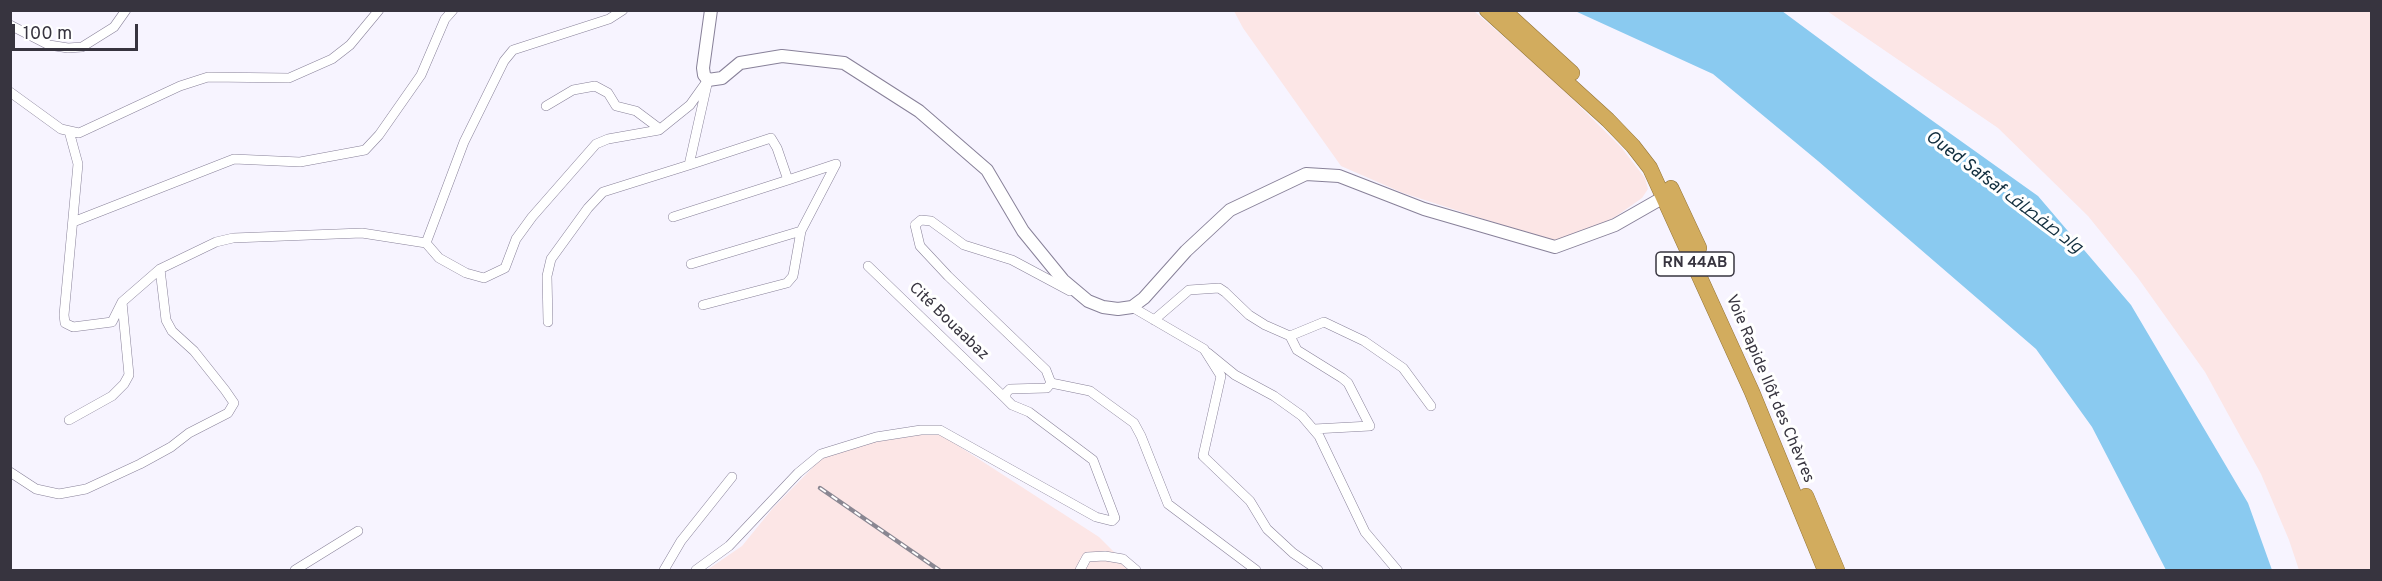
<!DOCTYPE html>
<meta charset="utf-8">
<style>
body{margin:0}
#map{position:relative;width:2382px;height:581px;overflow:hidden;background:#f7f4ff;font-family:Overpass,sans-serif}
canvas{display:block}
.frame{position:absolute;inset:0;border:12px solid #37343f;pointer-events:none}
.scale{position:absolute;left:12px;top:24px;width:126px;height:27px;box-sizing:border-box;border:3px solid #37343f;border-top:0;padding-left:8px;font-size:18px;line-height:21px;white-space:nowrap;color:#37343f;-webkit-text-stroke:4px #fff;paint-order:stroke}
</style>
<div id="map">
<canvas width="2382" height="581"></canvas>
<div class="frame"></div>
<div class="scale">100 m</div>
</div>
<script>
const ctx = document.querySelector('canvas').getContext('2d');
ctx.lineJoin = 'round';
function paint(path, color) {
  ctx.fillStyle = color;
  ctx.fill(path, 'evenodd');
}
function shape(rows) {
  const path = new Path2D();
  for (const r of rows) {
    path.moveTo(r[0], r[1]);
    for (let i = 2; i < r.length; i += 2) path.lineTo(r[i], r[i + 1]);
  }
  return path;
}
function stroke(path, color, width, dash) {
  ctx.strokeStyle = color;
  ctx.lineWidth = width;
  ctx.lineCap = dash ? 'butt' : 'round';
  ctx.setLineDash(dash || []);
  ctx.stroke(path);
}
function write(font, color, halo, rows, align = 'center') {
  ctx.font = font + ' Overpass,Cairo,sans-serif';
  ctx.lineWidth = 6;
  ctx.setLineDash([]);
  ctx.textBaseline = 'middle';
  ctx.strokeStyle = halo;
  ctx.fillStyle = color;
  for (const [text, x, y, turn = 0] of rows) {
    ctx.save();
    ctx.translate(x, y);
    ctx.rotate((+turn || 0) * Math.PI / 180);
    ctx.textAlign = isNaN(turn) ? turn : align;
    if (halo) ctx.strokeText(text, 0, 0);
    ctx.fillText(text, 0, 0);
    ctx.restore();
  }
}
paint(shape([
 [1234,11,1474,11,1553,80,1621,147,1645,178,1648,189,1642,198,1615,217,1588,231,1555,242,1403,193,1341,166,1243,28],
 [1827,11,2371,11,2371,570,2299,570,2289,540,2261,474,2205,372,2138,278,2088,216,1998,128],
 [937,432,1099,537,1132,570,707,570,742,546,773,508,823,457,856,445]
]), '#fce6e6');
paint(shape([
 [1575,11,1782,11,1871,77,2038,196,2131,305,2248,503,2272,570,2166,570,2092,427,2036,349,1818,161,1713,74]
]), '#8acaf0');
const minor = shape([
 [10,25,49,45,68,48,82,47,114,27,126,10],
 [10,92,61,129,79,133,180,86,208,77,289,78,332,59,350,45,379,10],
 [546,106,573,90,595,86,608,93,616,106,636,111,660,129],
 [69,131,78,164,64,315,65,323,73,327,112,322,122,302,160,269,216,242,233,238,362,233,426,243,464,142,504,61,513,50,609,19,623,10],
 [673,217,788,180],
 [73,222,234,159,300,162,365,150,379,135,421,75,445,19,453,10],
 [426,243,439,258,466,273,484,278,505,268,516,239,532,217,596,144,608,139,659,130,690,105,705,84],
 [691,264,801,231,836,164,788,180,777,148,771,138,689,165,708,80],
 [868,266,1006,399],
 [703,305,787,283,793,276,801,231],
 [1132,307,1204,349,1221,376,1203,456,1250,501,1267,529,1293,553,1318,570],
 [1154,320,1189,290,1219,288,1225,292,1249,315,1265,325,1290,336,1297,350,1342,378,1348,383,1370,426,1314,429],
 [548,322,547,276,551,259,588,208,603,192,689,165],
 [1290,336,1324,322,1364,341,1403,368,1431,406],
 [1208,353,1235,375,1274,396,1302,416,1319,436,1365,532,1397,570],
 [1051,383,1090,391,1134,423,1141,436,1168,504,1256,570],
 [69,420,112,396,124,384,129,375,122,302],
 [10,472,36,489,59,494,86,489,140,464,171,447,189,433,228,413,234,403,225,390,194,351,172,331,166,320,160,269],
 [295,570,358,531],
 [664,570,681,541,732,477],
 [696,570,729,546,798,473,821,454,876,437,921,430,940,430,1096,517,1112,521,1115,518,1093,460,1029,412,1012,405,1006,399,1006,393,1010,389,1047,388,1051,383,1046,370,948,276,920,246,915,225,921,220,931,221,964,245,1012,260,1070,291],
 [1080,570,1087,557,1105,556,1123,559,1136,570]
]);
const tertiary = shape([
 [711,10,703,68,704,75,708,80,722,78,740,63,782,56,844,63,919,111,987,170,1023,231,1063,280,1088,301,1103,307,1118,309,1132,307,1144,298,1186,251,1230,210,1306,174,1339,176,1424,209,1555,247,1615,225,1671,193]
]);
const trunk = shape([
 [1487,10,1608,120,1633,146,1650,168,1752,392,1825,570],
 [1503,10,1572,73],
 [1671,188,1699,248],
 [1806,496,1837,570]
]);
stroke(minor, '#888199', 10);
stroke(tertiary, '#888199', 14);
stroke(trunk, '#957538', 16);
stroke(minor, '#fff', 9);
stroke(tertiary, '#fff', 12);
stroke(trunk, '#d2ac5e', 15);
const rail = shape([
 [820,488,939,570]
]);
stroke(rail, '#8a8792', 4.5);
stroke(rail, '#fff', 2, [7]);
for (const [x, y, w] of [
 [1695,264,78]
]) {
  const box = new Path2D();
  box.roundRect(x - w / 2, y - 12, w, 24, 4.5);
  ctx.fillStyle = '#fff';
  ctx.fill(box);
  stroke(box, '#37343f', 1.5);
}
write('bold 15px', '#37343f', null, [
 ["RN 44AB",1695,264]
]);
write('16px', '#37343f', '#fff', [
 ["Cité Bouaabaz",948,322,44],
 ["Voie Rapide Ilôt des Chèvres",1769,389,67]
]);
write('italic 18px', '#112e3e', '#fff', [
 ["Oued Safsaf واد صفصاف",2003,193,37]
]);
</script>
